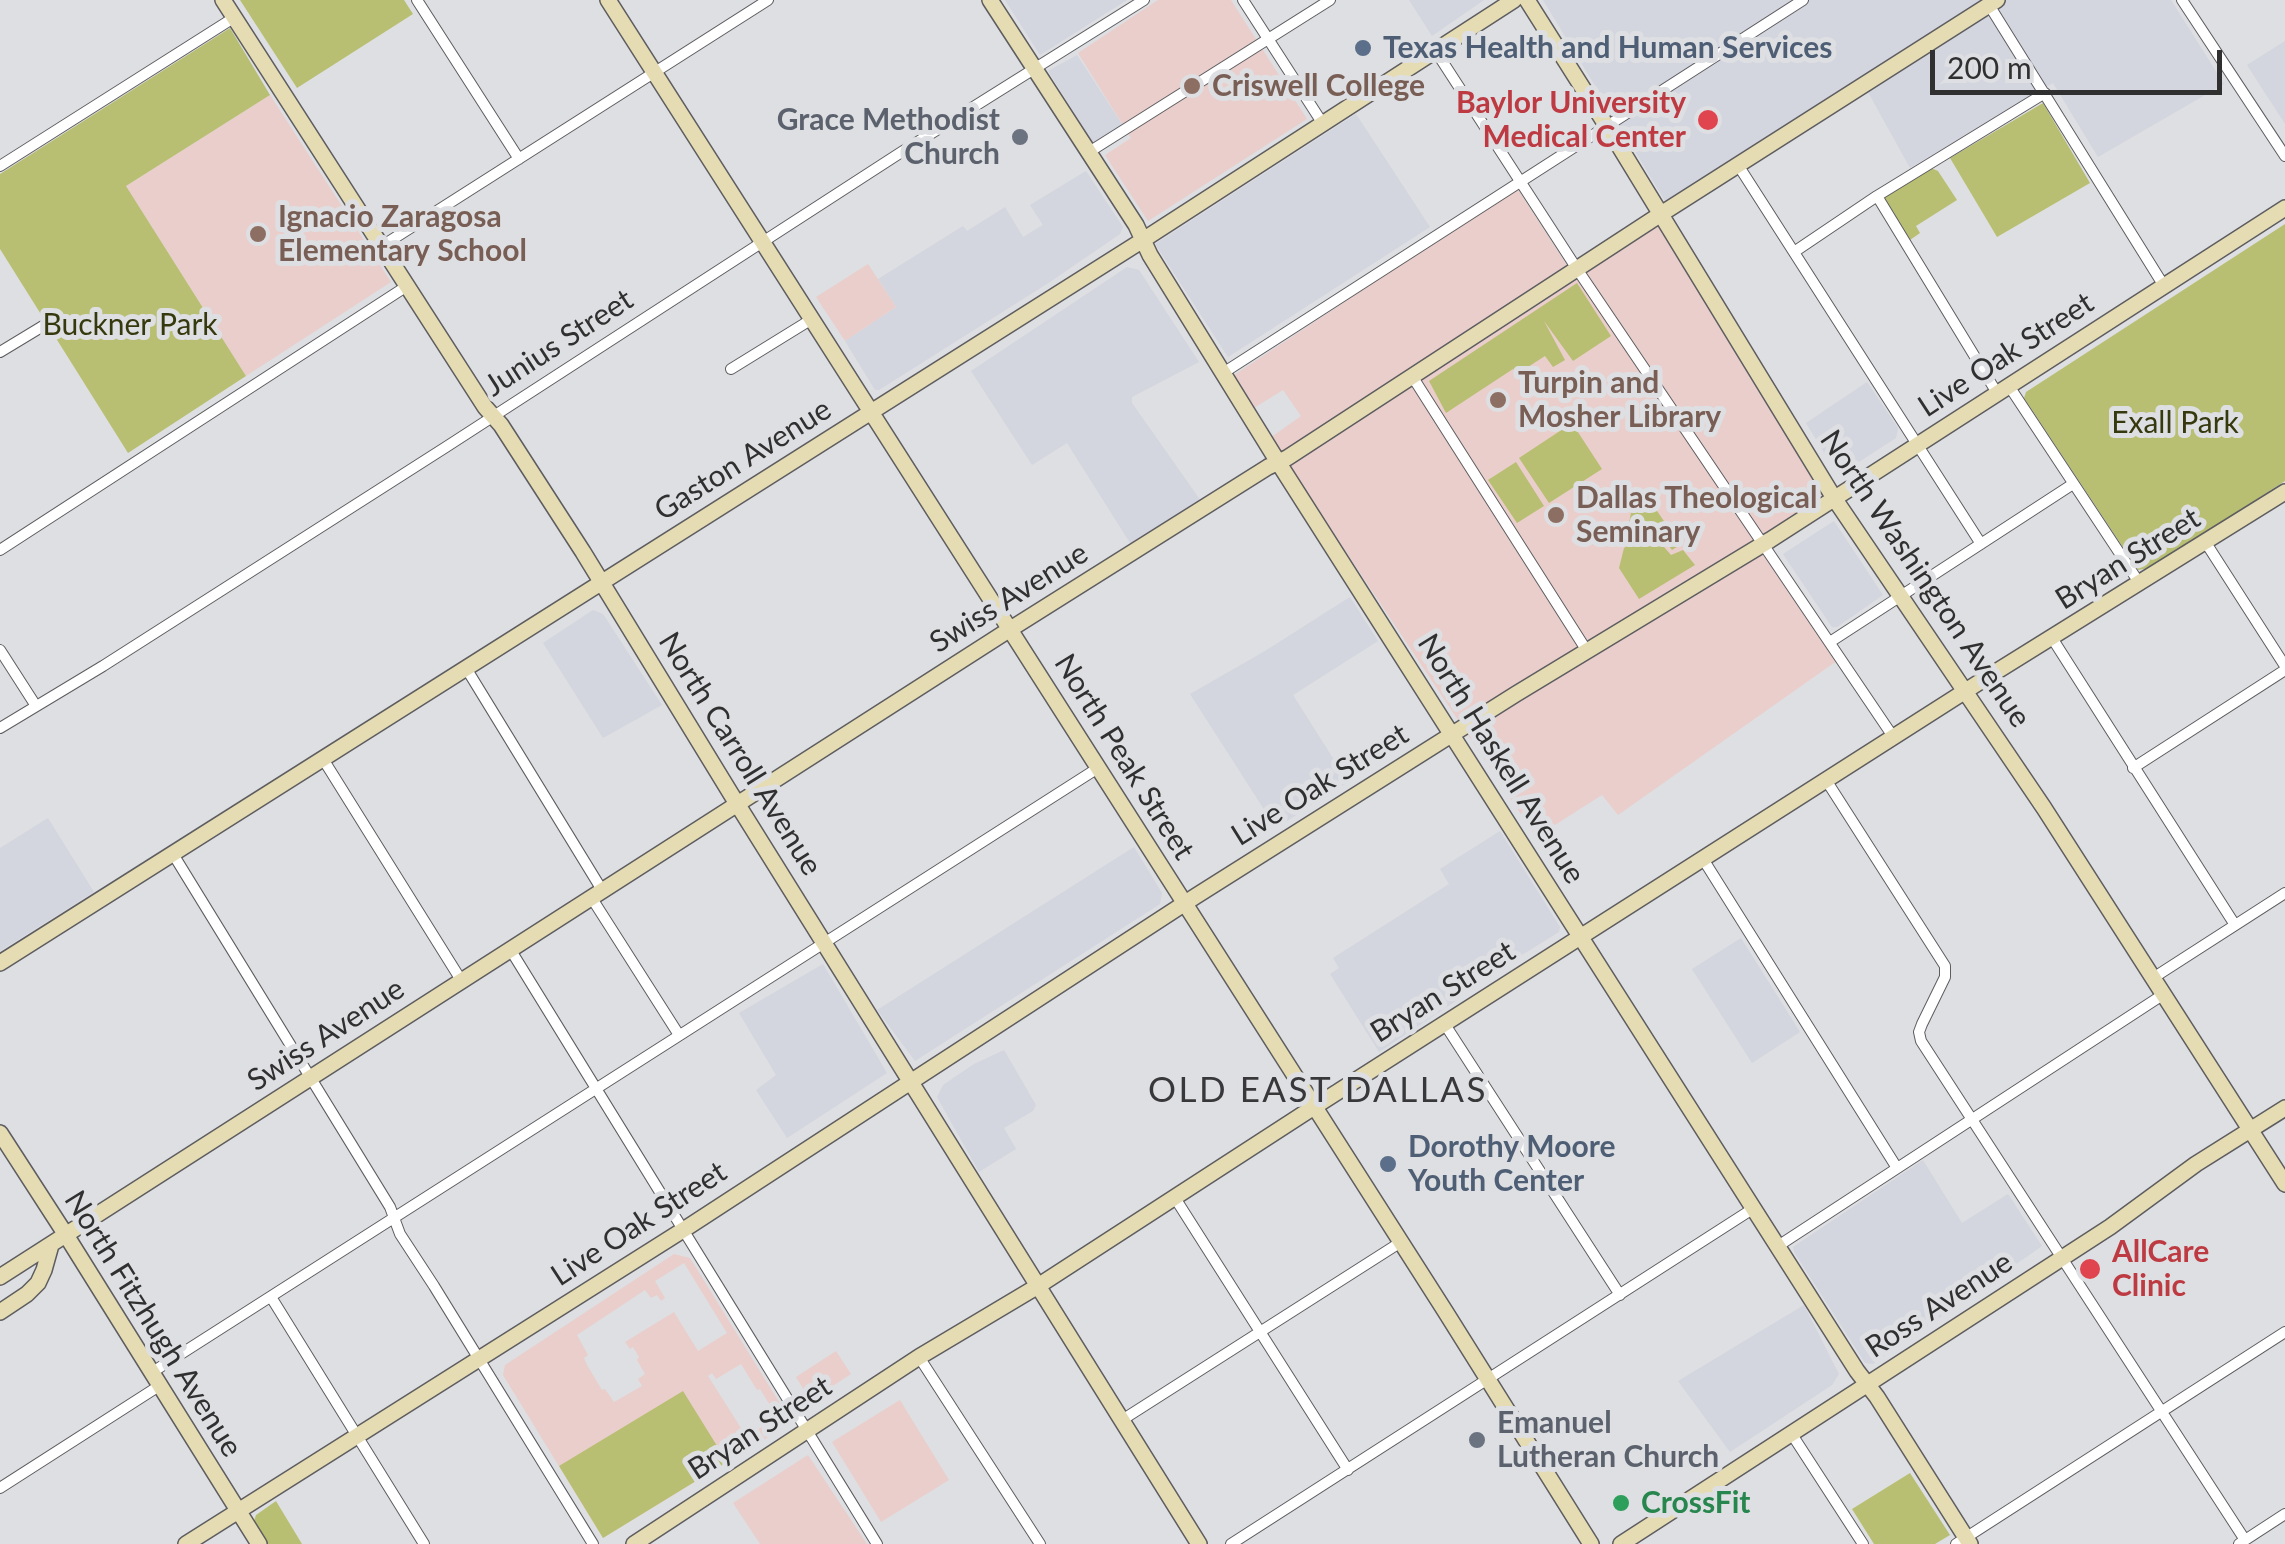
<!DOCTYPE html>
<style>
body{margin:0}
#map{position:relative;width:2285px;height:1544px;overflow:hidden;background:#dedfe2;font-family:Lato,sans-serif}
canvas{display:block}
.scale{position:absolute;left:1930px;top:50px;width:292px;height:45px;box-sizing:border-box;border:5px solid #303031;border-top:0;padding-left:12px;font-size:30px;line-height:35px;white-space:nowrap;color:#303031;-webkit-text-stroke:8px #dedfe2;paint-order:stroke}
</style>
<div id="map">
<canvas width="2285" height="1544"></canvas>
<div class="scale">200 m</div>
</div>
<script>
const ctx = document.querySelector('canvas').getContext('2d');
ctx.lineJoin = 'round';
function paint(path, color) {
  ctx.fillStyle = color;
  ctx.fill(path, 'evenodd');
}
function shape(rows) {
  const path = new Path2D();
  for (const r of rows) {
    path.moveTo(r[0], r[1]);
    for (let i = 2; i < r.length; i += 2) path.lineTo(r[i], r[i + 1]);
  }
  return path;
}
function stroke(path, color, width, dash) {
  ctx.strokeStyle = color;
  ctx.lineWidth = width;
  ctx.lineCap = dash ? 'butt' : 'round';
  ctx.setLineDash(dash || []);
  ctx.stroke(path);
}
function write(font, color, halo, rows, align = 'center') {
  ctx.font = font + ' Lato,sans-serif';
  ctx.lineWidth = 10;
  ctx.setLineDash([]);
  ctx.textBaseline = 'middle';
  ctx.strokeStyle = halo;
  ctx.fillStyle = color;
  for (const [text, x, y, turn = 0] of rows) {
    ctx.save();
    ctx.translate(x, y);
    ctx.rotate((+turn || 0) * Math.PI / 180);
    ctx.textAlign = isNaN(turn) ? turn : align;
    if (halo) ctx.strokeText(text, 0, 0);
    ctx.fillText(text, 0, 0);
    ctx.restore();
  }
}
paint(shape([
 [1005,0,1127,0,1040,55],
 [1409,0,1484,0,1432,36],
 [1543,0,2171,0,2224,84,2098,157,2053,83,1910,168,1863,83,1665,201],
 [2285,41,2285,124,2247,65],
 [1077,55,1124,127,1094,144,1048,71],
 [1356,114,1430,227,1228,357,1155,244],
 [1086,171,1123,227,1120,234,1050,282,879,390,875,390,845,341,896,307,878,279,963,226,967,231,1005,207,1023,237,1043,225,1030,205],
 [1127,267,1139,270,1199,362,1132,397,1132,403,1201,501,1132,546,1067,443,1032,465,971,371],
 [1867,382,1898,428,1896,438,1845,471,1833,467,1806,423],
 [1834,521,1883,595,1837,627,1832,627,1783,554],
 [1350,597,1378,641,1293,695,1348,782,1276,828,1190,694,1265,651],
 [593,610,603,614,662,705,603,738,543,643],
 [48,818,94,892,0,951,0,848],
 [1500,831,1560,927,1559,932,1467,989,1459,999,1379,1052,1330,974,1339,968,1333,958,1449,884,1440,869],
 [1134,847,1162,893,1160,904,915,1061,877,1010],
 [1741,938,1800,1032,1752,1063,1692,969],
 [823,964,887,1073,787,1138,756,1090,776,1075,739,1013],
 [1004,1050,1036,1105,1033,1111,1004,1128,1016,1149,979,1172,937,1097,943,1085,974,1064],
 [1923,1160,1962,1223,2008,1194,2042,1246,1873,1364,1865,1363,1794,1252,1793,1247],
 [1804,1305,1839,1374,1832,1385,1730,1452,1678,1381]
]), '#d3d5df');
paint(shape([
 [1158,0,1231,0,1307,119,1148,221,1105,155,1131,138,1078,53],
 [270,95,391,282,246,376,126,186],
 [1517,188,1574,276,1657,220,1827,493,1820,497,1824,504,1763,545,1841,658,1618,815,1602,795,1536,837,1270,438,1301,416,1283,390,1254,408,1234,375],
 [868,264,896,307,845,341,816,297],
 [674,1254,690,1258,784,1410,798,1402,806,1414,603,1538,503,1375,505,1365],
 [684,1263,727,1333,698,1351,674,1312,625,1342,630,1349,633,1347,639,1357,637,1360,645,1374,638,1379,642,1386,614,1402,605,1389,602,1390,587,1365,584,1358,588,1355,577,1335,645,1290,651,1298,657,1295,661,1301,665,1298,655,1281],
 [741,1364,757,1390,760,1389,778,1418,746,1436,708,1376,712,1373,716,1379],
 [836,1351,851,1374,817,1396,814,1391,807,1395,796,1377],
 [900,1400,949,1480,881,1522,832,1442],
 [808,1455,867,1544,760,1544,733,1503]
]), '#e9cecb');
paint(shape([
 [240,0,404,0,413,14,297,88],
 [230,28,270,95,126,186,246,376,128,453,0,249,0,174],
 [2043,103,2090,183,1997,237,1950,158],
 [1931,168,1938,171,1957,200,1916,226,1920,233,1910,240,1883,198],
 [2285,224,2285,481,2150,568,2138,570,2024,398,2026,392],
 [1577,283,1611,336,1573,361,1544,321,1565,360,1553,367,1545,356,1517,374,1513,369,1446,413,1429,381],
 [1572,423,1602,469,1549,503,1519,458],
 [1516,462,1544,506,1517,523,1488,480],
 [1643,490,1680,545,1672,550,1662,537,1628,529,1634,496],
 [1630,536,1636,540,1641,537,1658,540,1671,555,1683,550,1695,565,1639,599,1619,568,1624,548,1628,545,1627,538],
 [683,1391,727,1462,603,1538,559,1466],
 [1910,1473,1950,1535,1935,1544,1874,1544,1852,1509],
 [276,1501,302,1544,266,1544,253,1524,256,1515]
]), '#b9bf72');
const street = shape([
 [417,0,519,159],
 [1243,0,1323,124],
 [2182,0,2285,156],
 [1989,5,2164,286],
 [1435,50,1577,269,1894,738],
 [1089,152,1330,0],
 [1738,165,1981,544],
 [0,166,235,17],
 [1877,196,1997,393],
 [382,246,768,0],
 [1794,252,1877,196,2045,93],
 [0,352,43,326],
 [731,369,812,319],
 [1223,373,1803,0],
 [1412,376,1587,651],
 [2009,386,2140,584],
 [2206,543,2285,666],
 [0,550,407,286],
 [2052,638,2235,925],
 [1830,642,2073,484],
 [0,650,36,706],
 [466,668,602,890],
 [0,728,103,666,446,447,900,153,1144,0],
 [323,759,461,980],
 [2133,768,2285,670],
 [1826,780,1945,966,1945,977,1922,1024,1919,1032,1921,1041,2245,1540],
 [173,854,390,1207,400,1234,434,1286,593,1544],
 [1703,859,1897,1168],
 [591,897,679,1035],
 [510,949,877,1544],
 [2153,978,2285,893],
 [1444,1023,1620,1295],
 [1175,1198,1348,1470],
 [1778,1246,2164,994],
 [271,1297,424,1544],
 [919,1357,1040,1544],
 [151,1373,1098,768],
 [1122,1420,1401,1242],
 [1791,1433,1863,1544],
 [0,1488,159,1386],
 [1231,1544,1754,1208],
 [1956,1544,2285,1332],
 [2239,1544,2285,1514]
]);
const secondary = shape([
 [223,0,485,407,501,425,583,552,731,794,1199,1544],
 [608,0,1445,1311,1591,1544],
 [990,0,1136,225,1150,255,1278,462,1857,1371,1877,1397,1970,1544],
 [1527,0,1613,136,1834,498,2044,808,2285,1184],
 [0,963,1143,240,1514,0],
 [0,1133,66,1235,259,1544],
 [0,1277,1001,635,1268,467,1287,458,1661,214,1997,0],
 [0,1312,27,1294,38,1283,44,1270,51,1245],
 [186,1544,691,1225,1196,896,1516,694,1770,540,2285,208],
 [634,1544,919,1357,1038,1286,1314,1107,1978,683,2285,492],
 [1621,1544,2110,1227,2196,1164,2285,1108]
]);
stroke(street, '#5d5d60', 12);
stroke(secondary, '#5d5d60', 18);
stroke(street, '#fff', 10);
stroke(secondary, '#e6dcb3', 15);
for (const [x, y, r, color] of [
 [1363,48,10,"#5c6f8a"],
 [1192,86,10,"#8d6e63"],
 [1708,120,12,"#e0444e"],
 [1020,137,10,"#6b7280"],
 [258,234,10,"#8d6e63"],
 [1498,400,10,"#8d6e63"],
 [1556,515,10,"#8d6e63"],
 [1388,1164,10,"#5c6f8a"],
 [2090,1269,12,"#e0444e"],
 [1477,1440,10,"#6b7280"],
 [1621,1503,10,"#2e9e5b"]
]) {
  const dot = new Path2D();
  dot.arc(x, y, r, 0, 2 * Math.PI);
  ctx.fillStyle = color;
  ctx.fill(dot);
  stroke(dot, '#dedfe2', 4);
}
write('bold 30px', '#4e5e75', '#dedfe2', [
 ["Texas Health and Human Services",1383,48],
 ["Dorothy Moore",1408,1147],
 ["Youth Center",1408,1181]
], 'left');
write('bold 30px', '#785e54', '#dedfe2', [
 ["Criswell College",1212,86],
 ["Ignacio Zaragosa",278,217],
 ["Elementary School",278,251],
 ["Turpin and",1518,383],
 ["Mosher Library",1518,417],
 ["Dallas Theological",1576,498],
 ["Seminary",1576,532]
], 'left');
write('bold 30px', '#be3a42', '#dedfe2', [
 ["Baylor University",1686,103],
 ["Medical Center",1686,137],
 ["AllCare",2112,1252,"left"],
 ["Clinic",2112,1286,"left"]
], 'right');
write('bold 30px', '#5b616d', '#dedfe2', [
 ["Grace Methodist",1000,120],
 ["Church",1000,154],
 ["Emanuel",1497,1423,"left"],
 ["Lutheran Church",1497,1457,"left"]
], 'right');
write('30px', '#36380d', '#dedfe2', [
 ["Buckner Park",130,325],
 ["Exall Park",2175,423]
]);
write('30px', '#303031', '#dedfe2', [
 ["Junius Street",559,343,-33],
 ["Live Oak Street",2006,355,-33],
 ["Gaston Avenue",743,460,-32],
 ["Bryan Street",2128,559,-32],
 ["North Washington Avenue",1925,579,56],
 ["Swiss Avenue",1009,598,-32],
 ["North Carroll Avenue",740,754,58],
 ["North Peak Street",1124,757,58],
 ["North Haskell Avenue",1501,759,58],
 ["Live Oak Street",1320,785,-32],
 ["Bryan Street",1443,992,-32],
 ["Swiss Avenue",326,1035,-33],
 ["Live Oak Street",639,1224,-33],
 ["Ross Avenue",1939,1305,-33],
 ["North Fitzhugh Avenue",153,1324,58],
 ["Bryan Street",760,1428,-33]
]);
write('bold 30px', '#27864d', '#dedfe2', [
 ["CrossFit",1641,1503]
], 'left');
ctx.letterSpacing = '2.5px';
write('35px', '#38383b', '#dedfe2', [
 ["OLD EAST DALLAS",1318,1091]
]);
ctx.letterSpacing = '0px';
</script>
